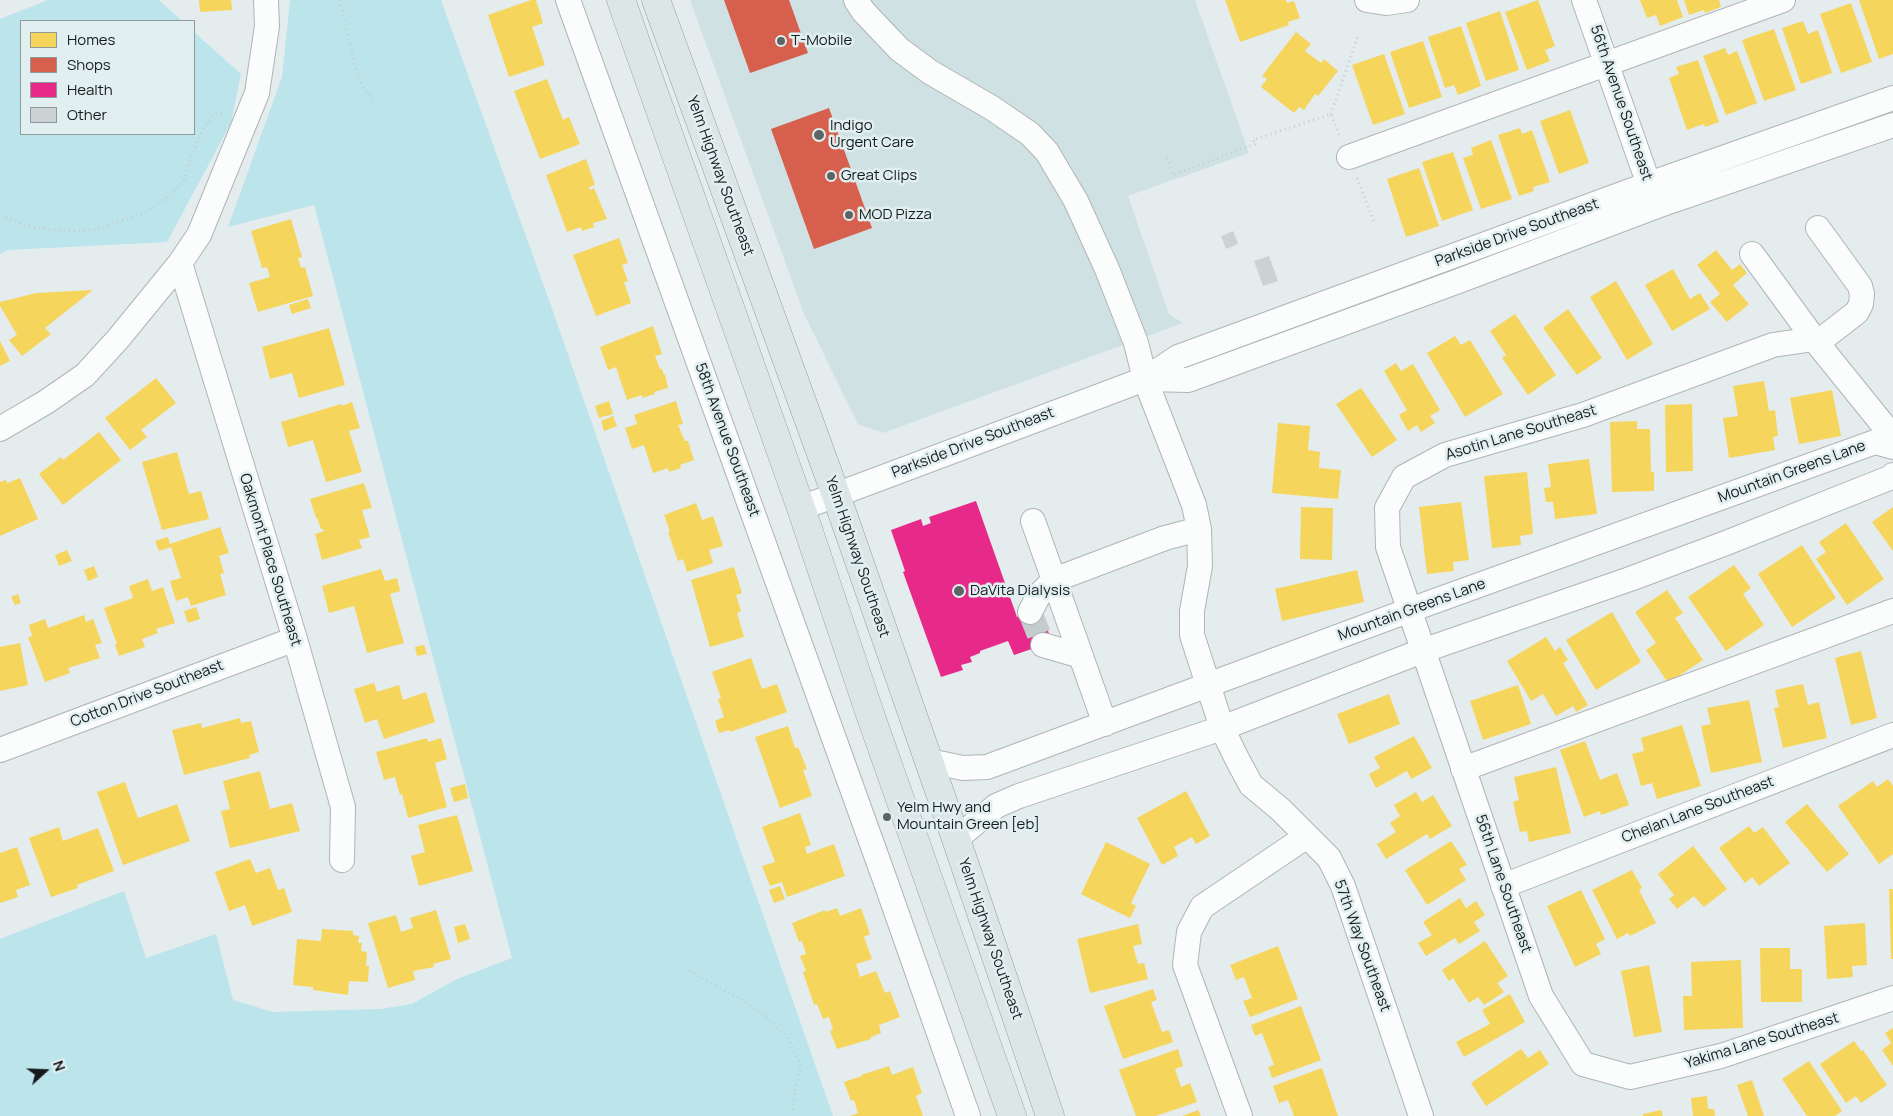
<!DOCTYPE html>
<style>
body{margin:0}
#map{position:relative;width:1893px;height:1116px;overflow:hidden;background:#e4ecee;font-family:Manrope,sans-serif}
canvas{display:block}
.legend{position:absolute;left:20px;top:20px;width:175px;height:115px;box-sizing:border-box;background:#e1eff1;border:1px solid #8f9a9b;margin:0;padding:6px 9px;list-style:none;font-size:15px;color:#151a1b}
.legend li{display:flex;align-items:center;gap:10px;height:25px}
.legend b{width:25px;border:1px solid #8f9a9b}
.north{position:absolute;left:20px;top:1046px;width:50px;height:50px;-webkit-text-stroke:4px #e1eff1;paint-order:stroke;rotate:70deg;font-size:14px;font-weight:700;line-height:20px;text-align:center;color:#151a1b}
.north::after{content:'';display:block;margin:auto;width:18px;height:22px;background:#151a1b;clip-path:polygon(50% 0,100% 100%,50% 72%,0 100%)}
</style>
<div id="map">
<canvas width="1893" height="1116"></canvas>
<ul class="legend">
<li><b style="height:14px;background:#f6d55c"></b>Homes</li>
<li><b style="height:14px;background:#d6604d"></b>Shops</li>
<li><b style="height:14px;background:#e7298a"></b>Health</li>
<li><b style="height:14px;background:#ccd2d3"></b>Other</li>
</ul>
<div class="north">N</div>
</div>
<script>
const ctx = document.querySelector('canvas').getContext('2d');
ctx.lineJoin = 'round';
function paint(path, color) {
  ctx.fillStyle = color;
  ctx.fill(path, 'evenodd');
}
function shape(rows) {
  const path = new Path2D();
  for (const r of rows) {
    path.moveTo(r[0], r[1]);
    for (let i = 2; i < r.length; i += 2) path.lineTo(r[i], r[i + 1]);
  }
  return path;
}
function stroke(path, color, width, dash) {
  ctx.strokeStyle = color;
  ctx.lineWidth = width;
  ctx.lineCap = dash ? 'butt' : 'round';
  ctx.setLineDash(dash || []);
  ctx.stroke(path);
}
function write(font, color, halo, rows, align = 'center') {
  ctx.font = font + ' Manrope,sans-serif';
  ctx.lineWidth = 5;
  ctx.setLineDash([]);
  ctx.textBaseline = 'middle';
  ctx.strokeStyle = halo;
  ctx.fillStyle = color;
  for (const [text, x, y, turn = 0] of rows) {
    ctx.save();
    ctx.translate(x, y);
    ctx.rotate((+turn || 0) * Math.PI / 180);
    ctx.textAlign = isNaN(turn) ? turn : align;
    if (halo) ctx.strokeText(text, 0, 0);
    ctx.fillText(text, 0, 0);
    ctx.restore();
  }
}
paint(shape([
 [690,0,1195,0,1249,153,1128,196,1169,314,1183,323,883,433,858,424,804,314]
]), '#d0e1e4');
paint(shape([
 [48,0,159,0,182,21,21,21,21,134,194,134,194,32,241,74,231,123,167,242,8,250,0,254,0,19],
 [290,0,441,0,550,303,833,1116,0,1116,0,939,124,891,146,958,216,934,233,1000,273,1012,380,1009,412,1004,457,979,512,958,314,205,228,227,282,77]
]), '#bbe4eb');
paint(shape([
 [199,0,231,0,232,10,200,12],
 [531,0,536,0,543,23,532,27,545,65,509,77,488,15],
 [1225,0,1286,0,1287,3,1294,1,1300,18,1288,22,1289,25,1240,42],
 [1538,0,1555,46,1545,50,1550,61,1527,70,1505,12],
 [1640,0,1677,0,1683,17,1660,26,1656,15,1647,18],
 [1684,0,1719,0,1721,7,1705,13,1704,10,1689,15],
 [1859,0,1893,0,1893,54,1879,59],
 [1851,3,1872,62,1841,73,1820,14],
 [1500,11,1519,70,1486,81,1466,23],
 [1803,21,1808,34,1818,30,1832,73,1801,84,1782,28],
 [1461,26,1481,86,1458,95,1454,85,1445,88,1428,37],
 [1774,29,1796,90,1764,101,1742,40],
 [1296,32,1311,44,1305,51,1321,63,1324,59,1338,71,1318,96,1315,94,1304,110,1299,107,1294,113,1261,87,1267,79,1262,76],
 [1423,41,1442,97,1409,108,1390,52],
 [1725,48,1728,55,1737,51,1757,103,1726,115,1703,56],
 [1384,54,1405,114,1373,125,1352,65],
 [1698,60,1719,122,1705,127,1704,124,1687,130,1669,78,1679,74,1676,67],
 [547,79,563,120,569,117,580,144,540,159,514,91],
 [1570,110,1589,163,1559,174,1540,121],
 [1520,128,1522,134,1532,130,1550,182,1533,187,1534,191,1519,196,1498,135],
 [1491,140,1512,199,1481,209,1463,158,1473,155,1471,148],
 [1453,152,1473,210,1442,221,1422,162],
 [586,159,595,185,589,187,590,190,594,188,607,219,593,223,594,227,582,231,581,227,567,232,546,175],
 [1419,168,1439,226,1406,237,1387,179],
 [291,219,302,257,298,258,301,268,305,267,313,296,258,312,249,283,270,277,267,267,262,268,251,231],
 [619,238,628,263,622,265,628,281,624,282,631,303,596,316,573,255],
 [1716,250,1732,270,1740,264,1747,273,1733,285,1749,304,1727,322,1710,302,1720,294,1697,265],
 [1673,269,1690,299,1700,293,1710,309,1672,331,1645,285],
 [1616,281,1653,344,1627,360,1590,297],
 [93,290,45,328,51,334,22,356,9,340,17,335,0,306,0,302,36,293],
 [308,299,311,308,292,314,289,305],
 [1568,309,1602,358,1577,375,1543,328],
 [1515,314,1556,375,1528,395,1502,358,1506,355,1490,331],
 [653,326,662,354,655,356,660,369,662,369,664,375,665,374,668,388,654,392,655,394,642,398,642,395,627,400,616,367,608,370,600,347],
 [329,328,345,385,299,398,292,373,270,379,262,347],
 [1455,336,1461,345,1470,340,1503,394,1465,417,1427,353],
 [0,341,10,361,0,366],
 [1396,363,1401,371,1413,364,1440,410,1430,416,1435,423,1421,432,1417,425,1408,431,1399,415,1407,410,1384,371],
 [156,378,176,403,141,430,147,437,130,450,105,418],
 [1764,381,1769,411,1775,410,1778,436,1773,437,1775,450,1729,458,1723,418,1738,416,1733,386],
 [1361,388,1397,440,1372,457,1336,404],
 [1832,390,1841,436,1799,444,1790,398],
 [609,401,613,414,599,418,595,406],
 [676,401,683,424,678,425,685,441,688,441,694,460,680,465,681,468,669,472,668,468,653,473,644,445,632,449,625,428,637,424,634,415],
 [352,402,360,428,349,431,362,472,326,482,313,440,288,447,281,422,341,404,342,406],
 [1692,404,1693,471,1666,472,1665,405],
 [613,416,617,426,604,431,601,421],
 [1637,421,1637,429,1650,429,1651,472,1654,472,1654,491,1612,492,1610,422],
 [1278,423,1310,426,1308,450,1320,452,1319,468,1341,470,1338,499,1272,493],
 [99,432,121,460,63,505,39,474,61,457,63,460],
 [177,452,189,494,201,491,209,519,162,530,142,462],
 [1589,459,1597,514,1555,519,1553,502,1546,502,1544,488,1551,487,1548,464],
 [1527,472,1533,534,1520,536,1521,545,1492,548,1484,476],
 [20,478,38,519,0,536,0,482,6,480,7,483],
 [364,483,372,508,362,510,370,537,359,540,362,548,322,560,315,534,324,531,323,529,321,529,317,518,316,518,310,499],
 [1461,502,1469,560,1453,562,1454,571,1427,574,1419,507],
 [696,503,702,520,713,516,723,546,709,550,713,563,687,572,683,559,678,561,668,532,670,531,664,515],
 [1301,507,1333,508,1332,560,1300,559],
 [1893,507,1893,551,1872,522],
 [1846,523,1884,579,1847,605,1816,559,1826,552,1819,542],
 [220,527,229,553,219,556,224,573,220,574,226,595,191,606,188,597,176,601,170,581,181,578,171,547,159,551,155,541,168,537,170,544],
 [1802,545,1836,598,1792,627,1758,574],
 [67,550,72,561,59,566,55,555],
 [1734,565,1751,588,1743,594,1764,625,1726,651,1688,597],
 [94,566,98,577,88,581,84,570],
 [734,567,742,593,736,595,741,611,737,613,744,637,710,647,691,580],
 [381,569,385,581,397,578,400,591,390,594,404,643,367,653,354,606,329,613,322,586],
 [1357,570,1364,602,1282,621,1275,589],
 [148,579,152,591,163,587,175,623,156,629,158,633,142,639,145,647,119,656,115,645,117,644,104,608,133,598,129,586],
 [1667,590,1683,613,1675,618,1703,660,1668,683,1646,650,1656,643,1635,612],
 [18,594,21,603,15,605,11,597],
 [196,607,200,619,188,623,184,611],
 [1612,612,1641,662,1596,690,1566,640],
 [84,615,86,622,93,619,102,643,95,645,100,658,68,668,70,673,45,682,28,637,32,636,29,625,45,619,48,628],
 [1546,637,1555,651,1560,647,1568,660,1563,663,1588,705,1576,712,1573,706,1556,716,1543,694,1531,701,1507,661],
 [20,643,28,685,0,691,0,647],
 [424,645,427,654,417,656,415,647],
 [1861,651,1877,718,1851,725,1835,658],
 [751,658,762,689,777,684,787,712,730,732,729,730,719,733,715,721,724,717,718,699,721,698,712,672],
 [374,683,377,692,399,685,403,700,426,692,435,722,384,739,377,719,365,723,354,689],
 [1803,684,1808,705,1819,702,1827,738,1783,748,1774,708,1779,707,1775,690],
 [1518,685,1531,724,1483,740,1470,701],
 [1389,694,1400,724,1349,744,1337,714],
 [1749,700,1762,762,1711,773,1701,726,1711,724,1707,708],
 [240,718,241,723,251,721,259,752,249,755,250,758,184,775,172,730,201,723,202,728],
 [1682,725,1701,786,1657,799,1652,783,1641,786,1632,754,1644,751,1641,738],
 [788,726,795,748,798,747,807,769,803,770,812,796,780,808,755,737],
 [1414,736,1432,768,1411,779,1407,771,1376,788,1369,774,1380,768,1374,757],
 [427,738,428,742,441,738,447,759,435,763,447,807,408,818,402,794,400,795,395,777,384,780,376,752],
 [1585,741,1600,780,1617,773,1629,805,1601,815,1600,811,1584,817,1560,750],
 [1556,767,1571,833,1529,842,1527,831,1520,832,1513,802,1519,800,1514,777],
 [260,771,270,809,292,803,300,831,230,848,221,811,230,809,223,781],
 [1888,779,1893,786,1893,854,1879,864,1838,806,1873,781,1877,787],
 [125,782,138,818,177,804,190,841,123,865,97,792],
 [465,784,468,798,454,802,450,788],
 [1186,791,1210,836,1196,844,1192,837,1174,847,1178,856,1162,865,1137,818],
 [1416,792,1422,802,1433,795,1452,826,1430,839,1427,834,1386,859,1377,844,1396,832,1390,823,1400,816,1394,805],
 [1807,804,1849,854,1827,872,1785,822],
 [800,813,811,845,805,847,807,854,834,844,845,876,787,897,782,882,770,886,762,866,775,862,762,827],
 [457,815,473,871,419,886,411,856,425,852,418,825],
 [1749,826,1754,833,1763,827,1790,863,1759,886,1752,877,1745,883,1719,848],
 [59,827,63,841,98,828,114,871,77,885,78,888,51,897,29,838],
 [1451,841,1467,865,1459,869,1466,880,1427,905,1405,870],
 [1106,842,1150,864,1131,903,1136,906,1130,918,1081,894],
 [1693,846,1727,889,1704,907,1694,896,1677,909,1669,899,1674,895,1658,874],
 [17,847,30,885,16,890,18,897,0,903,0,853],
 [250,859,256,873,270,868,278,890,284,888,292,912,252,926,245,905,229,911,215,872],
 [1632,870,1642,888,1639,890,1656,923,1630,936,1628,933,1617,939,1592,890],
 [780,886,785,899,774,903,769,890],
 [1889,889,1893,889,1893,959,1891,959],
 [1581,890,1605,939,1596,944,1601,954,1575,967,1547,906],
 [1460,898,1466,908,1476,901,1485,915,1474,922,1480,931,1459,944,1455,938,1426,956,1418,943,1432,935,1423,922],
 [837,908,840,916,861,908,870,934,864,937,872,959,856,964,860,977,876,971,885,993,890,991,900,1017,879,1025,881,1033,871,1037,871,1039,837,1049,830,1031,833,1030,829,1017,823,1019,817,1004,814,1005,803,972,806,971,800,956,806,954,802,941,799,942,792,923,825,910,826,912],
 [436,910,451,959,433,964,434,967,413,971,415,980,388,988,368,923,396,915,401,932,413,928,410,918],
 [1865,923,1867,965,1852,966,1853,977,1827,979,1824,926],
 [465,924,470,939,458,943,454,927],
 [1138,924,1142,944,1133,946,1138,964,1144,963,1148,979,1090,993,1077,939],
 [322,929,353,931,353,935,359,936,358,943,362,943,361,951,367,952,366,966,369,966,368,982,349,981,348,995,313,990,313,987,293,985,297,939,321,941],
 [1485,941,1508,976,1497,983,1504,992,1484,1005,1478,997,1469,1003,1453,978,1449,981,1442,970],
 [1278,946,1298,999,1250,1017,1243,1001,1252,998,1244,977,1236,980,1230,965],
 [1760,948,1790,948,1790,969,1802,969,1802,1002,1761,1002],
 [1741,960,1743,1028,1684,1030,1683,996,1692,996,1691,962],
 [1649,965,1662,1032,1634,1037,1621,971],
 [1153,989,1157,1000,1151,1002,1162,1032,1169,1030,1173,1042,1123,1059,1104,1006],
 [1510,994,1525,1022,1464,1057,1456,1042,1490,1024,1482,1010],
 [1301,1006,1321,1060,1272,1078,1268,1067,1274,1065,1262,1033,1255,1036,1251,1025],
 [1893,1028,1893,1066,1882,1050,1891,1043,1885,1033],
 [1854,1041,1861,1051,1863,1050,1887,1085,1861,1103,1856,1096,1846,1103,1820,1064],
 [1178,1049,1183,1066,1175,1069,1181,1087,1190,1083,1197,1102,1156,1116,1136,1116,1119,1070],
 [1521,1049,1528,1058,1540,1050,1549,1064,1486,1106,1471,1083],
 [1809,1061,1842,1111,1835,1116,1807,1116,1782,1079],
 [889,1066,892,1075,913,1067,922,1093,916,1096,923,1116,850,1116,858,1113,854,1100,851,1101,844,1082,862,1076,861,1075],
 [1322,1068,1338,1116,1294,1116,1288,1100,1279,1103,1273,1086],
 [1752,1080,1764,1116,1748,1116,1737,1085],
 [1707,1096,1708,1109,1714,1109,1715,1116,1693,1116,1691,1098],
 [1198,1110,1201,1116,1182,1116],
 [1661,1110,1663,1116,1643,1116,1643,1114]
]), '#f6d55c');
paint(shape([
 [724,0,789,0,808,53,750,73],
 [829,108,872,228,814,249,771,129]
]), '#d6604d');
paint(shape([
 [976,501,1017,617,1040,609,1052,642,1014,655,1008,641,980,651,980,653,970,657,972,662,961,665,963,670,941,677,903,572,905,571,891,530,921,519,923,526,931,523,929,517]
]), '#e7298a');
paint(shape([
 [1233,231,1238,244,1226,249,1221,236],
 [1269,256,1278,281,1263,286,1254,261]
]), '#ccd2d3');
stroke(shape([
 [1030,612,1043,645]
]), '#c5ccce', 24, [24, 12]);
const minor = shape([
 [568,0,885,880,968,1116],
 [856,0,863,11,899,49,930,72,992,108,1030,134,1047,152,1076,201,1107,269,1136,343,1145,379,1194,505,1199,529,1200,566,1192,611,1192,635,1222,728,1236,757,1251,785,1280,809,1329,858,1343,886,1421,1116],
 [1367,0,1386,3,1407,0],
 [1584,0,1654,199],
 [1349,157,1783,0],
 [1752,254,1817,343,1893,437],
 [180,263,295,639,343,807,342,860],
 [1814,339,1773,345,1583,415,1445,455,1404,477,1387,508,1388,547,1541,996,1583,1064,1630,1077,1721,1056,1893,998],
 [1817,343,1857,312,1861,304,1862,294,1860,286,1818,228],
 [1145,379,1188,380,1456,282,1657,206,1893,125],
 [0,429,46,402,85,375,118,339,180,263,199,235,257,93,267,26,266,0],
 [801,508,1145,379,1178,357,1649,184,1893,98],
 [1033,521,1054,580,1165,538,1199,529],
 [1030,612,1039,595,1054,580,1105,724],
 [1043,645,1081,656],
 [0,750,295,639],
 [929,761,963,768,987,767,1410,610,1875,442,1893,447],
 [1463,769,1893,611],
 [956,839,996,806,1019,796,1222,728,1422,651,1630,579,1726,543,1892,477,1893,475],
 [1503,886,1893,735],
 [1240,1116,1185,965,1189,932,1202,907,1307,836]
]);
const major = shape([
 [621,0,801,508,870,714,1012,1116],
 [656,0,836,495,956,839,1050,1116]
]);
stroke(minor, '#afb5b6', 26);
stroke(major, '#90a2a5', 29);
stroke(shape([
 [340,0,356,69,363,87,375,101],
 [1331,114,1358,36],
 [1167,158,1173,175,1256,144,1253,140,1331,114,1340,137],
 [1357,178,1374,222],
 [6,217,27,226,71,232,97,229,147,212,170,195,184,181,190,160,204,127,216,114,225,110],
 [689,971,746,1002,770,1020,788,1038,801,1066,796,1085,792,1116]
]), '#c9cccd', 3, [1, 4]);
stroke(minor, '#fbfcfc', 24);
stroke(major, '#dce6e7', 28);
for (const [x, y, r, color] of [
 [781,41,5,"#5d6465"],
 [819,135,6,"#5d6465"],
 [831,176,5,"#5d6465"],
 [849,215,5,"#5d6465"],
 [959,591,6,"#5d6465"],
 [887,817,5,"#5d6465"]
]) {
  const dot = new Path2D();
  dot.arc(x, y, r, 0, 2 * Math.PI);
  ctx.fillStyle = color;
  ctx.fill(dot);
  stroke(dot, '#e1eff1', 2);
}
write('15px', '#151a1b', '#e1eff1', [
 ["T-Mobile",791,41],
 ["Indigo",830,126],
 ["Urgent Care",830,143],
 ["Great Clips",841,176],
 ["MOD Pizza",859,215],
 ["DaVita Dialysis",970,591],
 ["Yelm Hwy and",897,808],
 ["Mountain Green [eb]",897,825]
], 'left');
write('15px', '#151a1b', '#e1eff1', [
 ["56th Avenue Southeast",1621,103,71],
 ["Yelm Highway Southeast",720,176,70],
 ["Parkside Drive Southeast",1517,233,-20],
 ["Asotin Lane Southeast",1521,433,-17],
 ["58th Avenue Southeast",727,440,70],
 ["Parkside Drive Southeast",973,443,-21],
 ["Mountain Greens Lane",1792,472,-20],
 ["Yelm Highway Southeast",857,557,71],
 ["Oakmont Place Southeast",270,560,73],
 ["Mountain Greens Lane",1412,610,-20],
 ["Cotton Drive Southeast",147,694,-21],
 ["Chelan Lane Southeast",1698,810,-21],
 ["56th Lane Southeast",1503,884,71],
 ["Yelm Highway Southeast",990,939,71],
 ["57th Way Southeast",1362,946,70],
 ["Yakima Lane Southeast",1762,1041,-17]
]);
</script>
